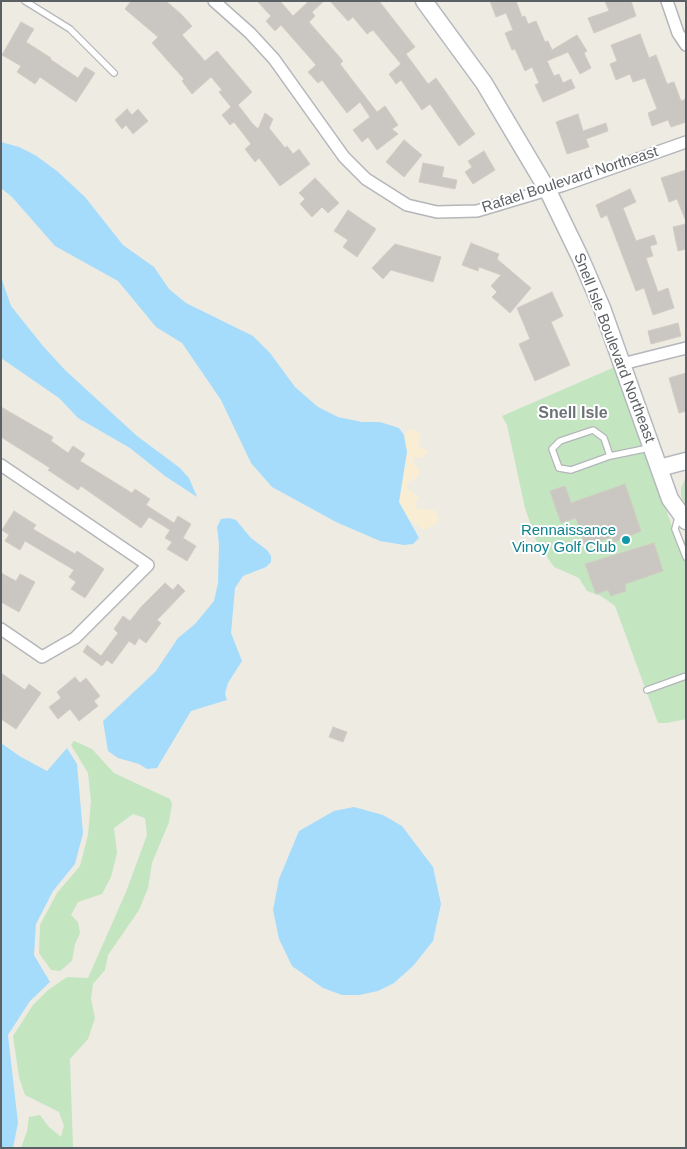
<!DOCTYPE html>
<style>
body{margin:0}
#map{position:relative;width:687px;height:1149px;overflow:hidden;background:#eeebe3;font-family:Helvetica,sans-serif}
canvas{display:block}
.frame{position:absolute;inset:0;border:2px solid #5b6064;pointer-events:none}
</style>
<div id="map">
<canvas width="687" height="1149"></canvas>
<div class="frame"></div>
</div>
<script>
const ctx = document.querySelector('canvas').getContext('2d');
ctx.lineJoin = 'round';
function paint(path, color) {
  ctx.fillStyle = color;
  ctx.fill(path, 'evenodd');
}
function shape(rows) {
  const path = new Path2D();
  for (const r of rows) {
    path.moveTo(r[0], r[1]);
    for (let i = 2; i < r.length; i += 2) path.lineTo(r[i], r[i + 1]);
  }
  return path;
}
function stroke(path, color, width, dash) {
  ctx.strokeStyle = color;
  ctx.lineWidth = width;
  ctx.lineCap = dash ? 'butt' : 'round';
  ctx.setLineDash(dash || []);
  ctx.stroke(path);
}
function write(font, color, halo, rows, align = 'center') {
  ctx.font = font + ' Helvetica,sans-serif';
  ctx.lineWidth = 4;
  ctx.setLineDash([]);
  ctx.textBaseline = 'middle';
  ctx.strokeStyle = halo;
  ctx.fillStyle = color;
  for (const [text, x, y, turn = 0] of rows) {
    ctx.save();
    ctx.translate(x, y);
    ctx.rotate((+turn || 0) * Math.PI / 180);
    ctx.textAlign = isNaN(turn) ? turn : align;
    if (halo) ctx.strokeText(text, 0, 0);
    ctx.fillText(text, 0, 0);
    ctx.restore();
  }
}
paint(shape([
 [617,366,676,538,682,541,686,540,686,719,667,723,658,723,615,606,601,596,587,591,579,578,554,567,536,540,525,508,507,425,502,416],
 [686,477,686,507,681,496,681,488],
 [74,741,92,749,114,773,170,799,172,804,169,822,152,863,148,888,139,910,108,955,105,970,93,984,91,999,95,1018,88,1039,70,1059,73,1148,21,1148,27,1131,29,1117,40,1115,49,1127,61,1137,64,1126,59,1112,25,1095,19,1077,13,1036,33,1005,48,990,67,977,88,978,126,892,147,835,145,818,133,814,114,828,117,853,111,877,102,894,78,902,71,915,78,922,80,933,75,944,72,961,60,971,51,970,39,953,40,925,57,893,80,866,88,835,91,801,88,773,71,745]
]), '#c3e5c0');
paint(shape([
 [411,429,418,431,421,436,418,445,428,452,423,458,413,457,413,462,419,468,419,474,416,479,408,482,407,488,418,497,415,504,417,509,434,510,439,519,436,524,424,530,406,517,399,502,407,452,404,435]
]), '#f9eed3');
paint(shape([
 [1,142,19,147,35,155,57,171,85,197,123,245,154,267,169,289,186,303,253,336,270,353,295,387,318,407,338,417,362,422,380,422,399,428,404,435,407,452,399,502,419,538,413,544,404,545,380,541,336,522,272,487,251,463,221,400,182,343,156,327,118,281,55,246,12,197,1,188],
 [1,277,11,306,43,346,65,370,137,436,180,468,189,478,197,497,165,476,130,448,78,418,59,398,1,358],
 [229,518,236,520,251,538,267,550,271,556,271,562,266,567,243,576,235,588,231,633,242,661,228,683,225,694,227,700,191,711,157,768,147,769,139,764,118,758,108,751,103,721,156,671,178,638,195,624,214,601,218,583,219,544,217,527,221,519],
 [1,743,21,757,47,771,67,748,77,764,83,833,75,864,53,891,36,924,34,955,50,982,30,1001,8,1035,18,1123,13,1148,1,1148],
 [354,807,383,815,402,826,433,867,441,904,433,941,413,966,394,983,378,991,359,995,342,995,323,988,292,966,279,939,273,910,279,879,299,831,334,811]
]), '#a5dcfc');
const building = shape([
 [131,1,166,1,181,14,192,26,182,35,205,61,217,51,252,92,238,105,252,123,258,129,265,113,273,119,269,128,285,148,287,146,293,154,299,149,310,164,280,186,259,158,255,162,245,149,251,144,234,122,230,125,222,115,231,107,219,92,222,90,211,77,192,94,182,81,184,79,152,43,158,37,125,9,131,1],
 [257,1,280,1,293,16,309,1,324,1,312,12,315,16,309,22,343,61,340,64,377,112,385,106,398,125,392,129,398,134,377,150,368,137,362,142,353,130,370,117,360,102,347,113,322,80,318,83,308,72,316,65,281,25,275,31,266,21,271,16,257,1],
 [330,1,379,1,415,47,406,54,428,84,436,78,475,134,459,146,430,104,422,110,401,80,396,84,389,74,401,64,373,30,367,34,353,17,348,21,330,1],
 [490,1,516,1,522,17,525,16,528,24,536,21,545,42,548,41,552,50,577,35,587,51,584,53,591,68,580,74,568,52,547,61,554,76,559,74,563,83,571,79,575,88,543,102,535,85,539,83,532,67,525,71,515,49,512,50,505,33,513,30,506,13,496,17,490,1],
 [605,1,631,1,636,16,594,33,588,18,609,11,605,1],
 [21,22,34,29,26,42,51,58,50,59,78,78,85,67,95,73,76,102,40,77,35,84,17,72,21,66,2,55,21,22],
 [640,34,649,58,656,55,667,84,674,82,681,101,686,99,686,122,671,127,668,120,652,126,648,113,657,109,645,78,633,82,630,74,616,80,610,64,617,61,611,45,640,34],
 [127,109,132,115,138,109,148,121,133,134,126,125,122,129,115,120,127,109],
 [578,114,583,131,606,123,608,131,586,139,589,147,567,154,556,122,578,114],
 [404,140,422,155,404,177,386,162,404,140],
 [484,151,495,170,473,184,465,172,472,167,468,161,484,151],
 [423,163,444,167,442,177,457,180,455,189,419,182,423,163],
 [686,170,686,219,685,219,677,199,669,202,661,178,686,170],
 [315,178,339,203,328,213,322,207,312,217,300,204,305,199,299,193,315,178],
 [630,189,636,202,623,208,636,241,654,235,657,244,650,246,653,256,646,258,658,292,668,288,674,308,653,315,644,288,636,291,607,215,601,218,596,205,630,189],
 [348,210,376,229,357,257,343,247,348,240,334,231,348,210],
 [686,224,686,249,678,251,673,227,686,224],
 [471,243,499,254,497,259,531,288,510,313,492,297,497,292,491,286,501,275,479,267,478,271,462,265,471,243],
 [395,244,441,257,433,282,391,270,383,279,372,268,395,244],
 [552,292,563,316,551,322,570,365,535,381,519,344,530,339,517,308,552,292],
 [678,323,681,336,651,344,648,331,678,323],
 [686,373,686,411,679,413,669,378,686,373],
 [1,407,53,437,51,441,68,453,73,446,85,454,80,461,132,493,135,489,150,499,146,505,174,523,178,516,191,524,183,538,196,546,187,561,167,549,172,542,165,538,170,530,149,517,141,528,81,486,78,490,48,470,50,468,1,437,1,407],
 [625,484,641,531,614,542,612,537,585,546,576,518,561,523,550,491,565,486,571,503,625,484],
 [14,511,36,525,33,529,75,554,77,551,104,569,85,598,71,589,76,582,69,577,74,570,25,541,20,550,5,541,9,535,2,530,14,511],
 [654,543,663,571,625,584,626,591,611,596,608,590,596,594,585,564,654,543],
 [1,573,16,581,20,574,35,582,19,612,1,602,1,573],
 [165,583,173,590,178,584,185,591,157,620,161,623,146,643,139,638,135,645,129,641,112,664,107,660,102,666,83,652,87,645,101,656,118,633,114,629,123,616,130,621,141,607,165,583],
 [1,673,25,690,29,684,41,693,16,729,1,719,1,673],
 [75,677,80,683,86,678,100,696,94,701,98,706,79,721,70,709,58,719,49,707,61,698,57,692,75,677],
 [333,727,347,732,343,742,329,737,333,727]
]);
paint(building, '#cac7c3');
stroke(building, '#d2ccc2', 1);
const lane = shape([
 [25,1,70,29,114,73],
 [610,456,604,438,593,430,560,441,552,449,559,468,571,470,610,456,649,448],
 [679,514,675,529,686,557],
 [647,690,686,676]
]);
const street = shape([
 [214,1,250,33,274,59,344,157,366,179,407,205,437,212,477,211,564,185,686,142],
 [667,1,678,33,686,45],
 [622,364,686,348],
 [1,465,148,565,75,638,42,657,1,629]
]);
const secondary = shape([
 [424,1,484,83,547,189,580,257,602,308,670,499,686,521],
 [659,468,686,461]
]);
stroke(lane, '#b4b6ba', 8);
stroke(street, '#b4b6ba', 14);
stroke(secondary, '#b5b9bd', 19);
stroke(lane, '#fff', 5.5);
stroke(street, '#fff', 11);
stroke(secondary, '#fff', 16);
for (const [x, y, r, color] of [
 [626,540,5,"#0f9aa8"]
]) {
  const dot = new Path2D();
  dot.arc(x, y, r, 0, 2 * Math.PI);
  ctx.fillStyle = color;
  ctx.fill(dot);
  stroke(dot, '#fff', 2);
}
write('15px', '#5b6064', '#fff', [
 ["Rafael Boulevard Northeast",570,180,-18],
 ["Snell Isle Boulevard Northeast",614,348,69]
]);
write('15px', '#0d838f', '#fff', [
 ["Rennaissance",616,531],
 ["Vinoy Golf Club",616,548]
], 'right');
write('bold 16px', '#6d7276', '#fff', [
 ["Snell Isle",573,414]
]);
</script>
